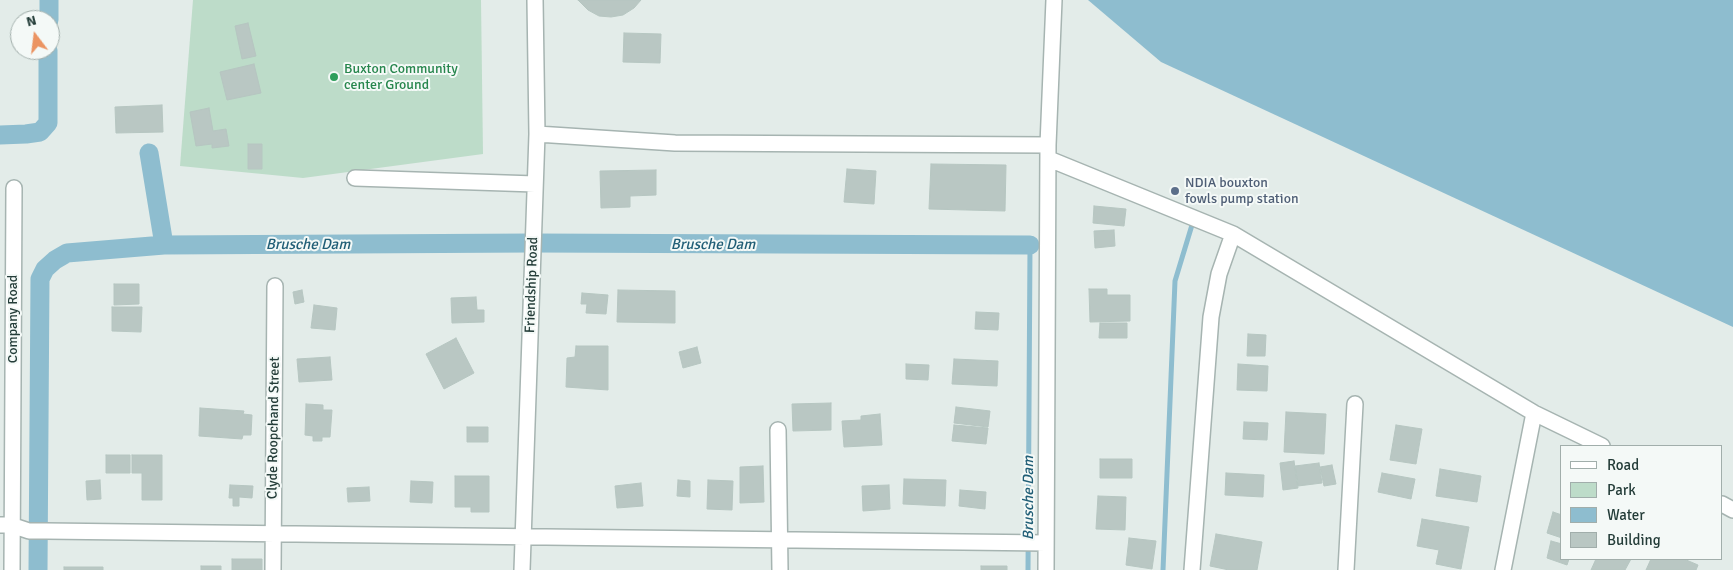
<!DOCTYPE html>
<style>
body{margin:0}
#map{position:relative;width:1733px;height:570px;overflow:hidden;background:#e3ece9;font-family:Signika,sans-serif}
canvas{display:block}
.legend{position:absolute;left:1560px;top:445px;width:162px;height:115px;box-sizing:border-box;background:#f4f9f7;border:1px solid #a1aeab;margin:0;padding:6px 9px;list-style:none;font-size:15px;color:#243d39}
.legend li{display:flex;align-items:center;gap:10px;height:25px}
.legend b{width:25px;border:1px solid #a1aeab}
.north{position:absolute;left:10px;top:10px;width:50px;height:50px;box-sizing:border-box;background:#f4f9f7;border:1px solid #a1aeab;border-radius:50%;rotate:345deg;font-size:14px;font-weight:700;line-height:20px;text-align:center;color:#243d39}
.north::after{content:'';display:block;margin:auto;width:18px;height:22px;background:#eb9462;clip-path:polygon(50% 0,100% 100%,50% 72%,0 100%)}
</style>
<div id="map">
<canvas width="1733" height="570"></canvas>
<ul class="legend">
<li><b style="height:6px;background:#fff"></b>Road</li>
<li><b style="height:14px;background:#bddcc9"></b>Park</li>
<li><b style="height:14px;background:#8ebdcf"></b>Water</li>
<li><b style="height:14px;background:#b9c7c3"></b>Building</li>
</ul>
<div class="north">N</div>
</div>
<script>
const ctx = document.querySelector('canvas').getContext('2d');
ctx.lineJoin = 'round';
function paint(path, color) {
  ctx.fillStyle = color;
  ctx.fill(path, 'evenodd');
}
function shape(rows) {
  const path = new Path2D();
  for (const r of rows) {
    path.moveTo(r[0], r[1]);
    for (let i = 2; i < r.length; i += 2) path.lineTo(r[i], r[i + 1]);
  }
  return path;
}
function stroke(path, color, width, dash) {
  ctx.strokeStyle = color;
  ctx.lineWidth = width;
  ctx.lineCap = dash ? 'butt' : 'round';
  ctx.setLineDash(dash || []);
  ctx.stroke(path);
}
function write(font, color, halo, rows, align = 'center') {
  ctx.font = font + ' Signika,sans-serif';
  ctx.lineWidth = 4;
  ctx.setLineDash([]);
  ctx.textBaseline = 'middle';
  ctx.strokeStyle = halo;
  ctx.fillStyle = color;
  for (const [text, x, y, turn = 0] of rows) {
    ctx.save();
    ctx.translate(x, y);
    ctx.rotate((+turn || 0) * Math.PI / 180);
    ctx.textAlign = isNaN(turn) ? turn : align;
    if (halo) ctx.strokeText(text, 0, 0);
    ctx.fillText(text, 0, 0);
    ctx.restore();
  }
}
paint(shape([
 [193,0,481,0,483,154,303,178,180,166]
]), '#bddcc9');
paint(shape([
 [1088,0,1733,0,1733,327,1161,62]
]), '#8ebdcf');
stroke(shape([
 [1028,570,1030,245],
 [1163,570,1175,281,1192,225]
]), '#8ebdcf', 5);
stroke(shape([
 [49,20,49,0],
 [0,135,26,134,40,132,48,123,48,50],
 [149,153,164,245,533,243,1030,245],
 [38,570,40,279,45,269,55,260,67,253,164,245]
]), '#8ebdcf', 19);
const building = shape([
 [578,0,641,0,634,8,623,15,611,17,599,16,588,10,578,0],
 [248,23,256,56,242,59,235,26,248,23],
 [624,33,661,34,660,63,623,62,624,33],
 [254,64,261,93,227,100,220,72,254,64],
 [162,105,163,132,116,133,115,107,162,105],
 [209,108,213,131,226,129,229,146,212,148,212,144,196,146,190,112,209,108],
 [248,144,262,144,262,169,248,169,248,144],
 [931,164,1006,165,1005,211,929,209,931,164],
 [847,169,876,171,874,204,844,202,847,169],
 [656,170,656,195,630,196,630,207,601,208,600,171,656,170],
 [1094,206,1126,209,1124,226,1093,223,1094,206],
 [1114,230,1115,246,1095,248,1094,231,1114,230],
 [114,284,139,284,139,304,114,305,114,284],
 [1089,289,1107,289,1107,295,1130,295,1130,321,1090,322,1089,289],
 [302,290,304,302,295,304,293,292,302,290],
 [618,290,675,291,675,323,617,322,618,290],
 [582,293,608,295,606,314,586,313,587,304,581,304,582,293],
 [476,297,477,310,484,310,484,322,452,323,451,298,476,297],
 [314,305,337,308,335,330,311,328,314,305],
 [112,307,142,307,141,332,112,331,112,307],
 [976,312,999,313,998,330,975,329,976,312],
 [1100,323,1127,323,1127,338,1099,338,1100,323],
 [1248,334,1266,335,1265,356,1247,356,1248,334],
 [456,338,474,373,444,389,426,354,456,338],
 [576,346,608,346,608,390,566,387,567,358,575,357,576,346],
 [697,347,701,363,683,368,679,352,697,347],
 [330,357,332,380,299,382,297,359,330,357],
 [954,359,998,361,997,386,952,384,954,359],
 [906,364,929,365,928,380,906,379,906,364],
 [1238,364,1268,366,1267,391,1237,390,1238,364],
 [831,403,831,430,793,431,792,404,831,403],
 [306,404,323,405,323,410,332,410,330,437,322,437,322,441,313,441,313,436,305,435,306,404],
 [956,407,990,411,988,427,954,423,956,407],
 [200,408,244,411,243,414,252,415,251,435,243,435,242,439,199,436,200,408],
 [1286,412,1326,414,1324,454,1284,452,1286,412],
 [880,414,882,445,844,447,842,421,861,420,861,416,880,414],
 [1244,422,1268,423,1267,440,1243,439,1244,422],
 [954,425,988,428,986,444,952,441,954,425],
 [1396,425,1422,429,1416,464,1390,460,1396,425],
 [467,427,488,427,488,442,467,442,467,427],
 [106,455,130,455,130,473,106,473,106,455],
 [132,455,162,455,162,500,142,500,142,473,132,473,132,455],
 [1100,459,1132,459,1132,478,1100,478,1100,459],
 [1294,461,1298,488,1283,490,1280,463,1294,461],
 [1319,463,1322,483,1298,486,1295,466,1319,463],
 [1332,465,1336,484,1324,486,1320,467,1332,465],
 [763,466,764,502,740,503,740,467,763,466],
 [1440,469,1481,476,1477,502,1436,496,1440,469],
 [1226,473,1264,475,1263,497,1225,495,1226,473],
 [1382,473,1415,479,1411,499,1378,492,1382,473],
 [455,476,489,476,489,512,471,512,471,507,455,507,455,476],
 [904,479,946,480,945,506,903,504,904,479],
 [100,480,101,499,87,500,86,481,100,480],
 [678,480,690,481,690,497,677,496,678,480],
 [708,480,733,481,732,510,707,509,708,480],
 [411,481,433,482,432,503,410,502,411,481],
 [641,483,643,506,617,508,615,486,641,483],
 [230,485,253,486,252,498,239,497,239,506,233,506,233,498,229,498,230,485],
 [889,485,890,509,863,511,862,486,889,485],
 [369,487,370,501,348,502,347,488,369,487],
 [960,490,986,492,985,509,959,506,960,490],
 [1098,496,1126,497,1125,530,1096,529,1098,496],
 [1553,512,1562,515,1562,538,1547,533,1553,512],
 [1422,519,1469,527,1461,569,1436,564,1439,550,1417,546,1422,519],
 [1216,534,1262,542,1257,570,1229,570,1210,566,1216,534],
 [1129,538,1156,541,1152,569,1126,565,1129,538],
 [1551,541,1562,544,1562,559,1569,559,1567,565,1547,558,1551,541],
 [232,559,262,559,262,570,232,570,232,559],
 [1596,559,1631,559,1625,570,1591,570,1596,559],
 [1651,559,1684,559,1698,565,1696,570,1646,570,1651,559],
 [201,566,221,566,221,570,201,570,201,566],
 [981,566,1007,566,1007,570,981,570,981,566],
 [64,567,103,567,103,570,64,570,64,567]
]);
paint(building, '#b9c7c3');
stroke(building, '#b6c6c1', 1);
const minor = shape([
 [537,134,675,143,1048,145,1046,570],
 [1048,145,1054,0],
 [1049,159,1233,234,1534,413,1602,446],
 [355,178,535,184],
 [778,430,780,570],
 [1722,504,1733,510],
 [0,525,11,525,29,531,46,531,1046,543],
 [12,570,14,188],
 [273,570,275,286],
 [522,570,537,134,535,0],
 [1192,570,1211,317,1219,274,1233,234],
 [1346,570,1355,404],
 [1503,570,1534,413]
]);
stroke(minor, '#a6b4b1', 18);
stroke(minor, '#fff', 15);
for (const [x, y, r, color] of [
 [334,77,5,"#2e9e5b"],
 [1175,191,5,"#5c6f8a"]
]) {
  const dot = new Path2D();
  dot.arc(x, y, r, 0, 2 * Math.PI);
  ctx.fillStyle = color;
  ctx.fill(dot);
  stroke(dot, '#f4f9f7', 2);
}
write('14px', '#27864d', '#f4f9f7', [
 ["Buxton Community",344,69],
 ["center Ground",344,85]
], 'left');
write('14px', '#4e5e75', '#f4f9f7', [
 ["NDIA bouxton",1185,183],
 ["fowls pump station",1185,199]
], 'left');
write('14px', '#243d39', '#f4f9f7', [
 ["Friendship Road",532,285,-88],
 ["Company Road",13,319,-90],
 ["Clyde Roopchand Street",274,428,-89]
]);
write('italic 15px', '#205e76', '#f4f9f7', [
 ["Brusche Dam",308,245],
 ["Brusche Dam",713,245],
 ["Brusche Dam",1029,498,-90]
]);
</script>
